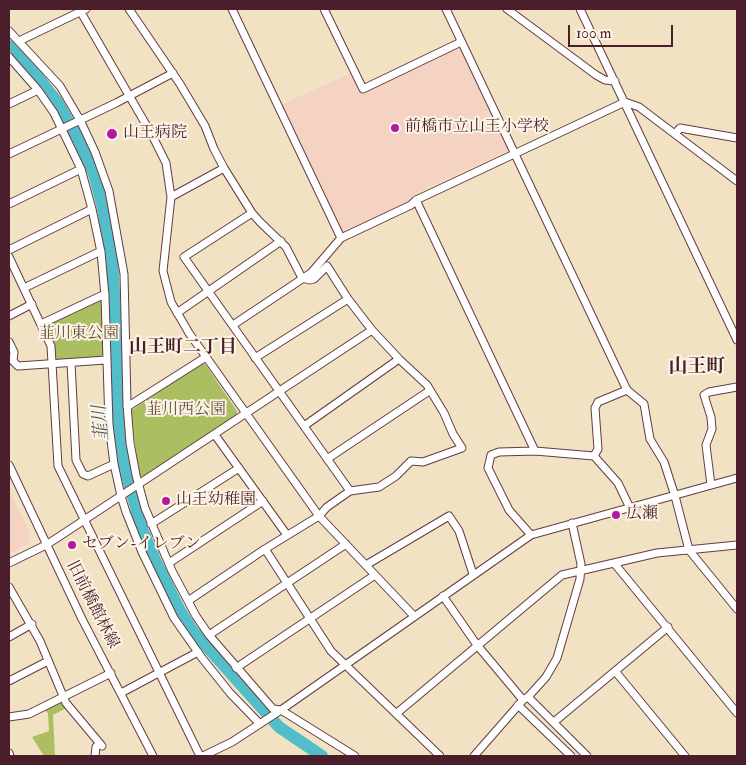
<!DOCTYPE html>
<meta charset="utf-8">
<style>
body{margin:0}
#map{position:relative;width:746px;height:765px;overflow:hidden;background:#f1e2c3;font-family:"IM FELL Double Pica",serif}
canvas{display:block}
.frame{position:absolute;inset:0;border:10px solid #4a1f2b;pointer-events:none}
.scale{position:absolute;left:568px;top:25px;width:105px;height:22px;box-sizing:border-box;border:2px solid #4a1f2b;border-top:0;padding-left:6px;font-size:15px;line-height:18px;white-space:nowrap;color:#4a1f2b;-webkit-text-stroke:4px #fcf5e5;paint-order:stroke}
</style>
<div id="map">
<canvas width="746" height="765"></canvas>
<div class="frame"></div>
<div class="scale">100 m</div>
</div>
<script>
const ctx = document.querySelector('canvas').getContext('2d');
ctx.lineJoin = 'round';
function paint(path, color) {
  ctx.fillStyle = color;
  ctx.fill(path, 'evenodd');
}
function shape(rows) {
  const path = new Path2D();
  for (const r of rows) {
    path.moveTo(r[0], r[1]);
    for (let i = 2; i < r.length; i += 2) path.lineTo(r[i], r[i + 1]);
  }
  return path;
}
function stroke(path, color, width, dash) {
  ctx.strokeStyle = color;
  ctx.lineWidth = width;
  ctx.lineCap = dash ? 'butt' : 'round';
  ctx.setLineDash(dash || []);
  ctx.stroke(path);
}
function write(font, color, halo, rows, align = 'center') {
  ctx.font = font + ' "IM FELL Double Pica","Noto Serif JP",serif';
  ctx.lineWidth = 4;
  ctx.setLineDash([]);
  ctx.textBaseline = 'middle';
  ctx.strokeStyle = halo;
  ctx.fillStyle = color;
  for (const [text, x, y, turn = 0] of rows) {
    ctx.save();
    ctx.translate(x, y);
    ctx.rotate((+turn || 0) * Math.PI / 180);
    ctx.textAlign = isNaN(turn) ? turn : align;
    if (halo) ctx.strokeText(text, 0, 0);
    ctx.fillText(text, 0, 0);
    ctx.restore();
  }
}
paint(shape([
 [461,46,510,150,425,189,409,198,410,202,344,234,342,233,281,105,351,73,361,92],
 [9,490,31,534,28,544,9,554]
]), '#f5d3c2');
paint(shape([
 [99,299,102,302,103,354,100,358,57,360,55,357,55,344,46,328,47,324],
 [200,364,205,364,237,411,237,415,143,477,139,475,131,413,132,410],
 [58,703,64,703,66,708,53,715,55,756,44,756,32,737,49,731,48,713,44,710]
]), '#acbe62');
stroke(shape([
 [9,46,36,75,57,102,77,137,94,174,102,204,112,259,116,330,118,419,125,468,142,529,156,562,179,609,192,630,279,727,322,756]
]), '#51beca', 12);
const minor = shape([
 [79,9,152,135,166,163,171,197,163,271,171,302,189,333,319,516,414,616],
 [129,9,180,84,205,126,214,149,224,168,252,213,260,222,286,247,302,278,310,280,314,279,327,266,348,299,372,330,399,359,427,385,444,413,453,434,462,448,423,462,411,461,396,476,379,487,350,491,327,507,319,516,265,549,188,601],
 [232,9,341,238],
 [324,9,363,89,461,42],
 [446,9,627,390,644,404,650,439,664,462,675,496,689,550,737,609],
 [507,9,596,75,605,80,615,81],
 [580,9,737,340],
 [9,31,60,86,80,120,95,152,109,191,124,274,127,404,130,443,136,475,145,508,172,571,196,616,209,635,273,709,281,710,355,756],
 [19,41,86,9],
 [9,57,38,90,54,113,81,169,92,209,101,252,105,296,109,425,114,464,121,496,126,512,142,552,174,618,202,658,230,693,260,724],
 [9,104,38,90],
 [675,134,680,128,737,138],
 [9,154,116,103,173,73],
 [171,197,224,168],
 [416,200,535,451],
 [9,204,81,169],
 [252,213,184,257,350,491],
 [9,250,92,209],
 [9,257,51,346,58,466,200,756],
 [24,288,101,251],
 [177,313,281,241],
 [9,316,32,304],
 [41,324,105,294],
 [233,325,311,273,341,238,411,205,416,200,429,194,625,102,639,107,737,181],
 [9,342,14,352,13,361,18,366,106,360],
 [255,358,348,299],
 [71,363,76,460,83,474,88,476,114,464],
 [127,407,206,357],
 [304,426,399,359],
 [215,435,287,535],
 [594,456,598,449,595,408,598,402,627,390],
 [327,459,429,391],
 [9,465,82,619,153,756],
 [711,485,706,445,712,429,711,417,704,395,709,392,737,387],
 [151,524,239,468],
 [531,535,509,510,488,468,491,455,499,452,535,451,594,456,618,483,630,508],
 [265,549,331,651,440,756],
 [9,563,46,545,60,536,372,330],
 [169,563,263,501],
 [614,563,737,713],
 [366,565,449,516,459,531,473,574],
 [9,587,40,641,66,703,102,746],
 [443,596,477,645,523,700],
 [209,635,346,544],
 [9,637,32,624],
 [236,668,375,575],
 [615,671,685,756],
 [9,681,48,661],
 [121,693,198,652],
 [528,697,587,756],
 [518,705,571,756],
 [397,713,562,575,657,553,737,545],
 [9,717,29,714,111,673],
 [554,722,668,627],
 [9,753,10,756],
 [95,756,96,747,99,743],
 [203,756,232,742,281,710,531,535,737,478],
 [474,756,523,700,528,697,546,677,557,658,580,579,581,564,572,523]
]);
stroke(minor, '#633c42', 9);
stroke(minor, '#fff', 7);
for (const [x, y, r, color] of [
 [395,128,5,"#b5179e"],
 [112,134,6,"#b5179e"],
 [166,501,5,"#b5179e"],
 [616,515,5,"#b5179e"],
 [72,545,5,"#b5179e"]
]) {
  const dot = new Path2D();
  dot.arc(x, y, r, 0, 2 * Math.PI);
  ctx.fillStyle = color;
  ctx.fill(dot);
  stroke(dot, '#fcf5e5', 2);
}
write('16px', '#4a1f2b', '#fcf5e5', [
 ["前橋市立山王小学校",405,128],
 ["山王病院",123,134],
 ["山王幼稚園",176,501],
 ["広瀬",626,515],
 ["セブン-イレブン",82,545]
], 'left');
write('16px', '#674f3c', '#fcf5e5', [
 ["韮川東公園",79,335],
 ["韮川西公園",186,411]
]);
write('16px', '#4a1f2b', '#fcf5e5', [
 ["旧前橋館林線",92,605,63]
]);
write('bold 18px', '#4a1f2b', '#fcf5e5', [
 ["山王町二丁目",183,348]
]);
write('italic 18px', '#4c5763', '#fcf5e5', [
 ["韮川",102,423,-95]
]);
write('bold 19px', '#4a1f2b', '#fcf5e5', [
 ["山王町",697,368]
]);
</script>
